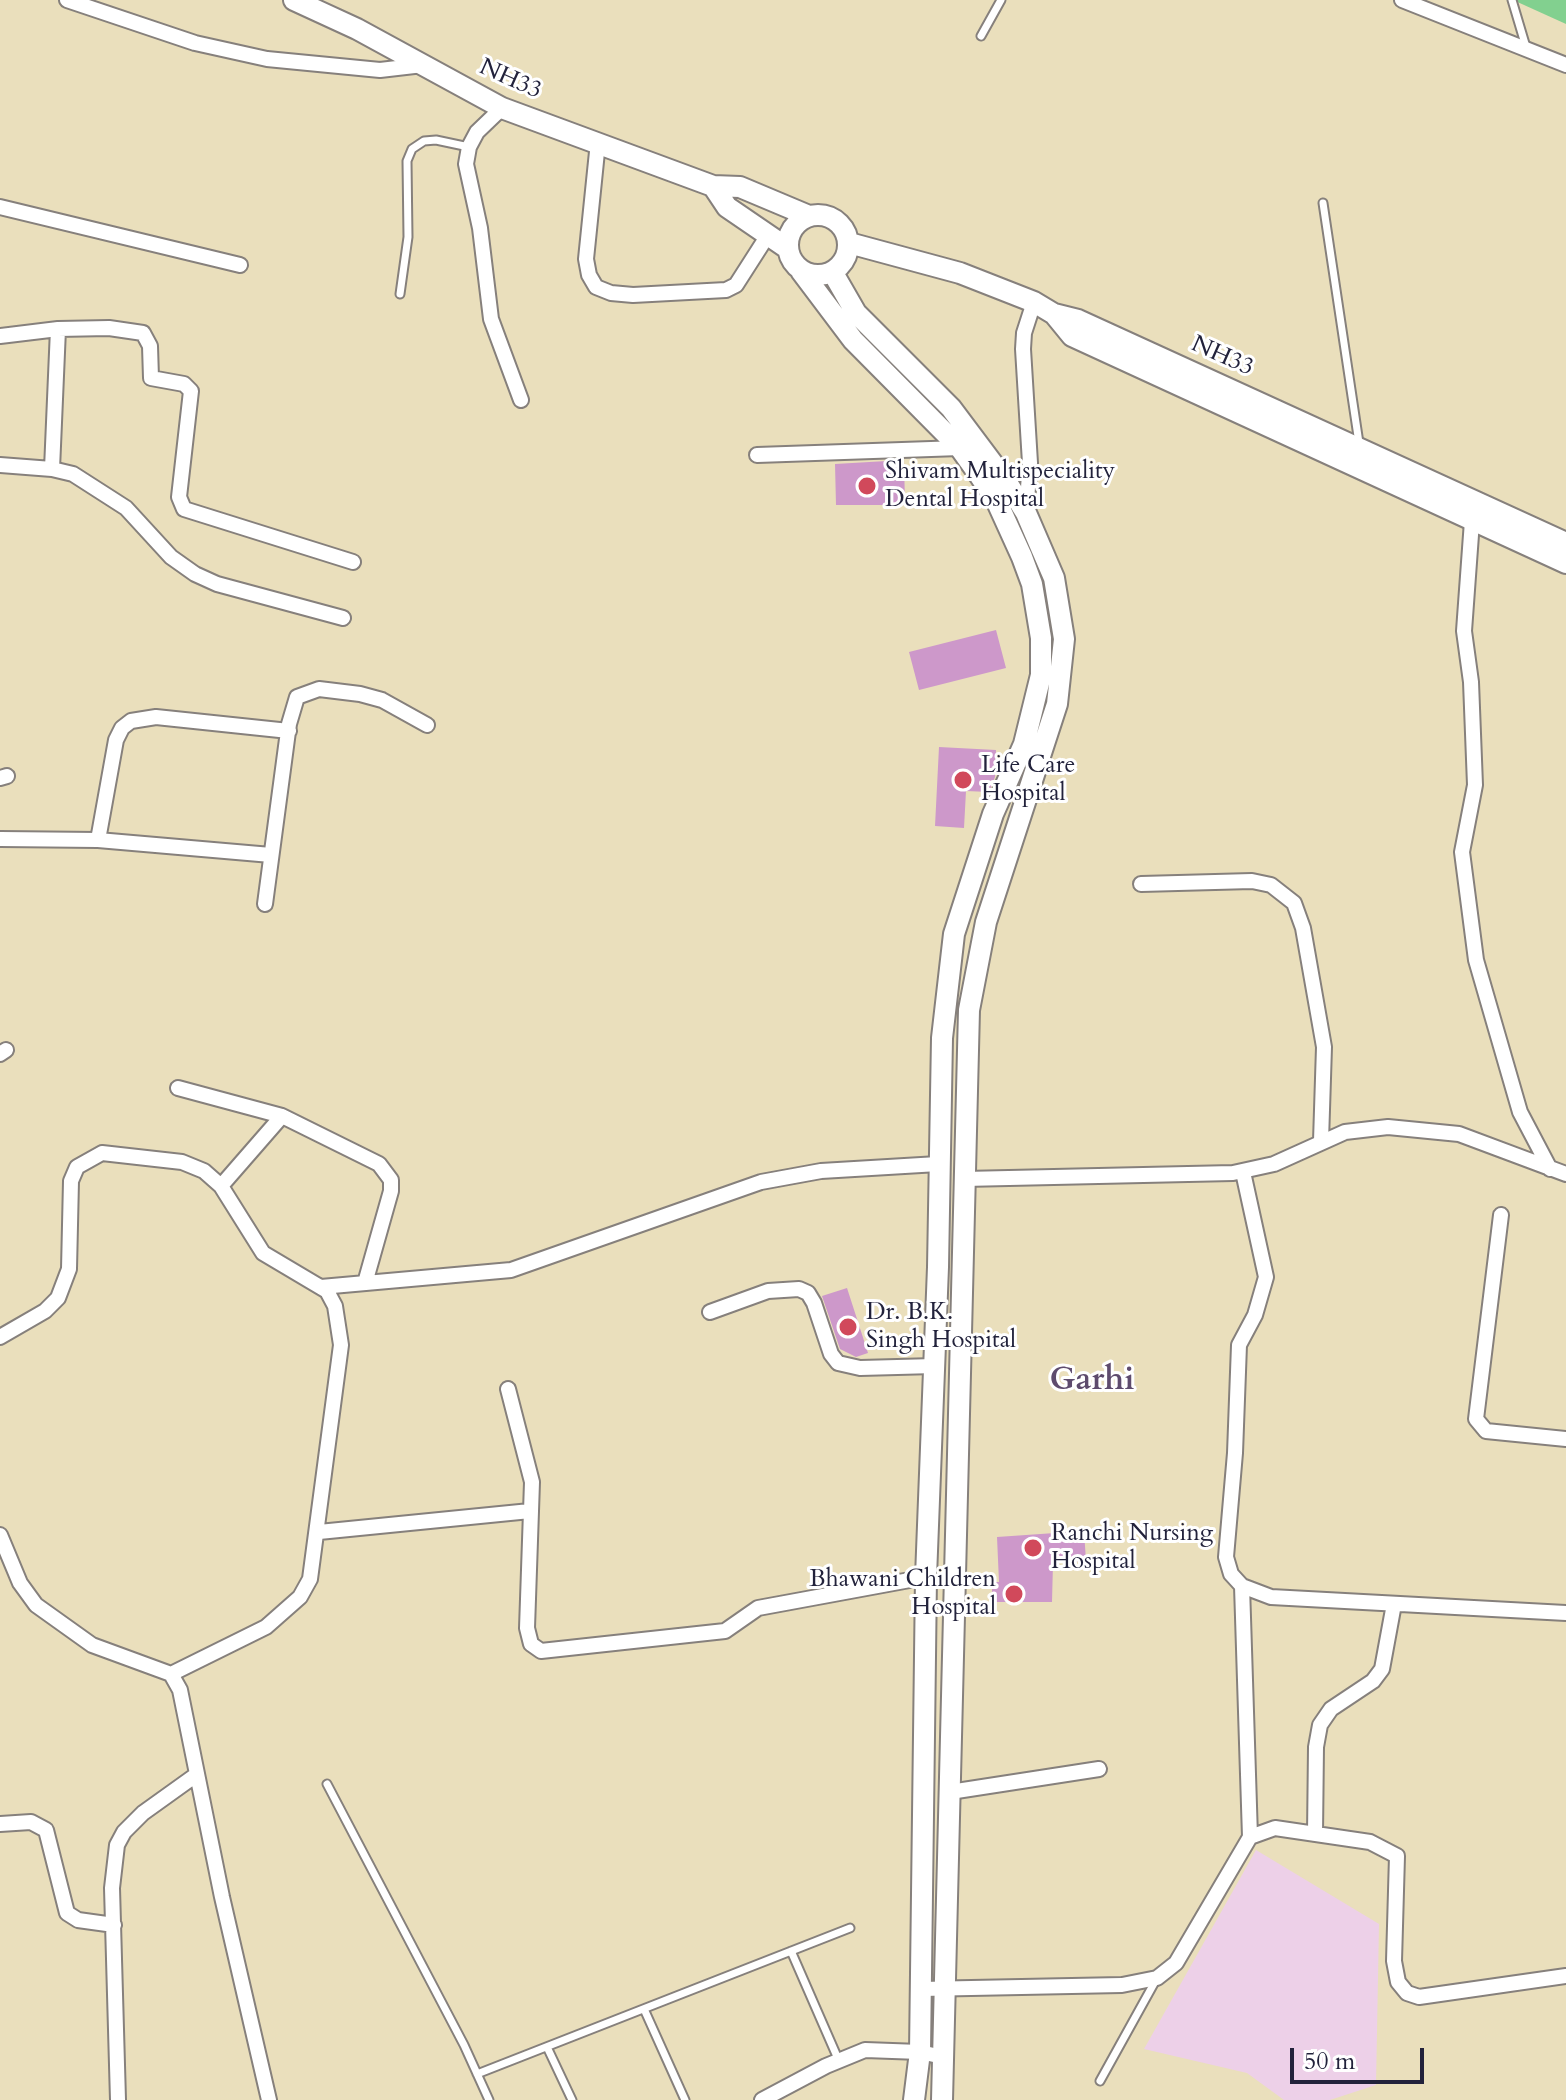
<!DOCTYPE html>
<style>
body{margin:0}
#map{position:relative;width:1566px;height:2100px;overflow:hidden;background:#eadfbc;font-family:Cardo,serif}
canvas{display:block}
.scale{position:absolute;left:1290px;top:2048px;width:134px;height:36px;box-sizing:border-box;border:4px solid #22223b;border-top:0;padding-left:10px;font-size:24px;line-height:28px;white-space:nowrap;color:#22223b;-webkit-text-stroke:6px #fff;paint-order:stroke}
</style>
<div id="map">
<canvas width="1566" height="2100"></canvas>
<div class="scale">50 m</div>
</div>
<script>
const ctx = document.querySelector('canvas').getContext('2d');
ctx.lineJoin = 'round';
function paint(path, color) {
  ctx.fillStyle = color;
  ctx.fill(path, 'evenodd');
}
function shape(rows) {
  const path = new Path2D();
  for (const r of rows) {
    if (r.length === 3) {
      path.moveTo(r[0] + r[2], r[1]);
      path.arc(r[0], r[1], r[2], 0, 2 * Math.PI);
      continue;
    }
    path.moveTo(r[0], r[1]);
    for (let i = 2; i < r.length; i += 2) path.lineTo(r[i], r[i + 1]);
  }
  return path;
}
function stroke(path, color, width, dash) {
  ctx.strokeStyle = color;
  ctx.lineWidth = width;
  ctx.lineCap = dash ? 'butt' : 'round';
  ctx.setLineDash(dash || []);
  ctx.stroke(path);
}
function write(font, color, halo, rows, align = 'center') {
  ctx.font = font + ' Cardo,serif';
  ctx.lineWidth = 6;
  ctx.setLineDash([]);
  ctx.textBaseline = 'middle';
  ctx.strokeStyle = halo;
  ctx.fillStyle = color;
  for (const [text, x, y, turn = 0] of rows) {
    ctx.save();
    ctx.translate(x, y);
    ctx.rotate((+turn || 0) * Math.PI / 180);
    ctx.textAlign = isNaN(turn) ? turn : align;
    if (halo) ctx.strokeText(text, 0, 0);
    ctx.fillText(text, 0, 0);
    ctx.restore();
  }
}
paint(shape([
 [1256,1850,1379,1924,1376,2085,1330,2100,1284,2100,1247,2073,1144,2049]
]), '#edd0e8');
paint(shape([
 [1513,0,1566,0,1566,24]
]), '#82d08f');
paint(shape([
 [904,460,905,505,836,505,835,464],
 [996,630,1006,668,919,690,909,652],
 [939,747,996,750,995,777,989,792,966,791,964,828,935,826],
 [847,1288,868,1353,856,1357,840,1349,822,1296],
 [1084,1531,1086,1561,1053,1563,1052,1602,992,1602,992,1582,999,1582,997,1537]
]), '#cd98ca');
const service = shape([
 [1512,0,1526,47],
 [981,36,1001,0],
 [1323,203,1359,443],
 [400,294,408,237,407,161,412,149,424,141,436,140,469,147],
 [327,1784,464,2045,489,2100],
 [791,1951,839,2061],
 [644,2009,685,2100],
 [547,2047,572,2100],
 [477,2074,850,1928],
 [1100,2081,1157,1978]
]);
const minor = shape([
 [67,0,195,43,267,59,380,70,423,65],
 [1402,0,1566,65],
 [502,108,477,132,469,147,466,164,480,228,491,319,521,400],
 [598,142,586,259,589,275,596,287,611,293,633,295,726,290,736,285,768,235],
 [0,207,240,265],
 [0,336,58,329,109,328,143,333,150,346,151,378,184,384,191,391,179,497,184,509,353,562],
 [757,455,960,448],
 [0,465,52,469,73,474,126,508,171,557,195,574,217,584,343,618],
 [52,469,58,329],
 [1026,512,1030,463,1023,349,1024,333,1034,302],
 [1472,521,1464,631,1471,682,1475,785,1462,852,1476,960,1520,1112,1550,1169],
 [0,778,7,776],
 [0,839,98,840,271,855],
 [98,840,116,740,122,728,131,721,156,717,289,731],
 [1141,884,1252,881,1271,885,1294,903,1303,928,1324,1047,1321,1141],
 [265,904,289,724,297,697,319,689,360,694,382,700,427,725],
 [0,1054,6,1050],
 [178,1088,282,1116],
 [1243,1172,1266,1277,1255,1315,1239,1345,1235,1453,1226,1557,1231,1574,1242,1586,1271,1597,1566,1613],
 [964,1179,1233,1173,1274,1164,1345,1132,1388,1127,1459,1134,1566,1174],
 [221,1186,282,1116,379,1164,391,1180,391,1191,365,1283],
 [1501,1215,1476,1419,1486,1431,1566,1439],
 [321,1287,511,1270,761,1182,821,1171,938,1164],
 [710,1312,768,1291,799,1289,808,1293,814,1303,831,1354,838,1363,860,1368,935,1366],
 [0,1337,45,1311,58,1298,69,1269,71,1181,77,1167,102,1153,182,1162,204,1171,221,1186,263,1253,327,1291,335,1306,341,1345,310,1579,300,1597,266,1627,171,1674],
 [508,1389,532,1482,527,1628,531,1644,541,1651,725,1631,758,1608,926,1577],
 [319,1532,530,1511],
 [0,1535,20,1583,36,1605,92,1645,171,1674,180,1690,222,1897,269,2100],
 [1242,1586,1250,1837],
 [950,1792,1099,1769],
 [0,1824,31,1822,46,1830,67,1913,78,1920,114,1925],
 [1315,1834,1316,1747,1320,1725,1331,1709,1373,1681,1382,1669,1394,1604],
 [921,1989,1122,1985,1157,1978,1176,1963,1250,1837,1275,1828,1370,1842,1397,1856,1394,1961,1398,1982,1407,1993,1419,1997,1566,1976],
 [118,2100,112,1888,117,1845,124,1832,143,1813,196,1775],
 [762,2100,826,2066,865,2050,920,2052,943,2057]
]);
const secondary = shape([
 [294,0,357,29,502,108,713,186,740,187,809,216],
 [713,186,727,207,787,248],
 [818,245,30],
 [849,243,960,273,1034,302,1054,314,1078,320,1566,543],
 [801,271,853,340,960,448,980,476,997,502,1022,557,1032,584,1041,638,1041,675,1024,744,993,814,954,934,942,1038,938,1267,926,1577,920,2052,914,2100],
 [833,273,856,313,951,408,1008,484,1026,513,1054,578,1064,639,1057,704,986,922,969,1010,942,2100],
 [1054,314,1072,336,1566,563]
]);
stroke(service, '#86807c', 11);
stroke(minor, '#86807c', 18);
stroke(secondary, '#86807c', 24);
stroke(service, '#fff', 7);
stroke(minor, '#fff', 14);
stroke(secondary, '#fff', 20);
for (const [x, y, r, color] of [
 [867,486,10,"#d1495b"],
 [963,780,10,"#d1495b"],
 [848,1327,10,"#d1495b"],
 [1033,1548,10,"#d1495b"],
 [1014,1594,10,"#d1495b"]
]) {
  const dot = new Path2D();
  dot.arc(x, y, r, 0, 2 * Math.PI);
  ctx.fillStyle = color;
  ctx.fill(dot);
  stroke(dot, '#fff', 3);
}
write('24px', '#22223b', '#fff', [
 ["NH33",510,80,24],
 ["NH33",1222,357,24]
]);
write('24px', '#22223b', '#fff', [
 ["Shivam Multispeciality",885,472],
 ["Dental Hospital",885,500],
 ["Life Care",981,766],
 ["Hospital",981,794],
 ["Dr. B.K.",866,1313],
 ["Singh Hospital",866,1341],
 ["Ranchi Nursing",1051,1534],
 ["Hospital",1051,1562],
 ["Bhawani Children",996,1580,"right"],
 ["Hospital",996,1608,"right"]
], 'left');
write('bold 32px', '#5e4b6d', '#fff', [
 ["Garhi",1092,1382]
]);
</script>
